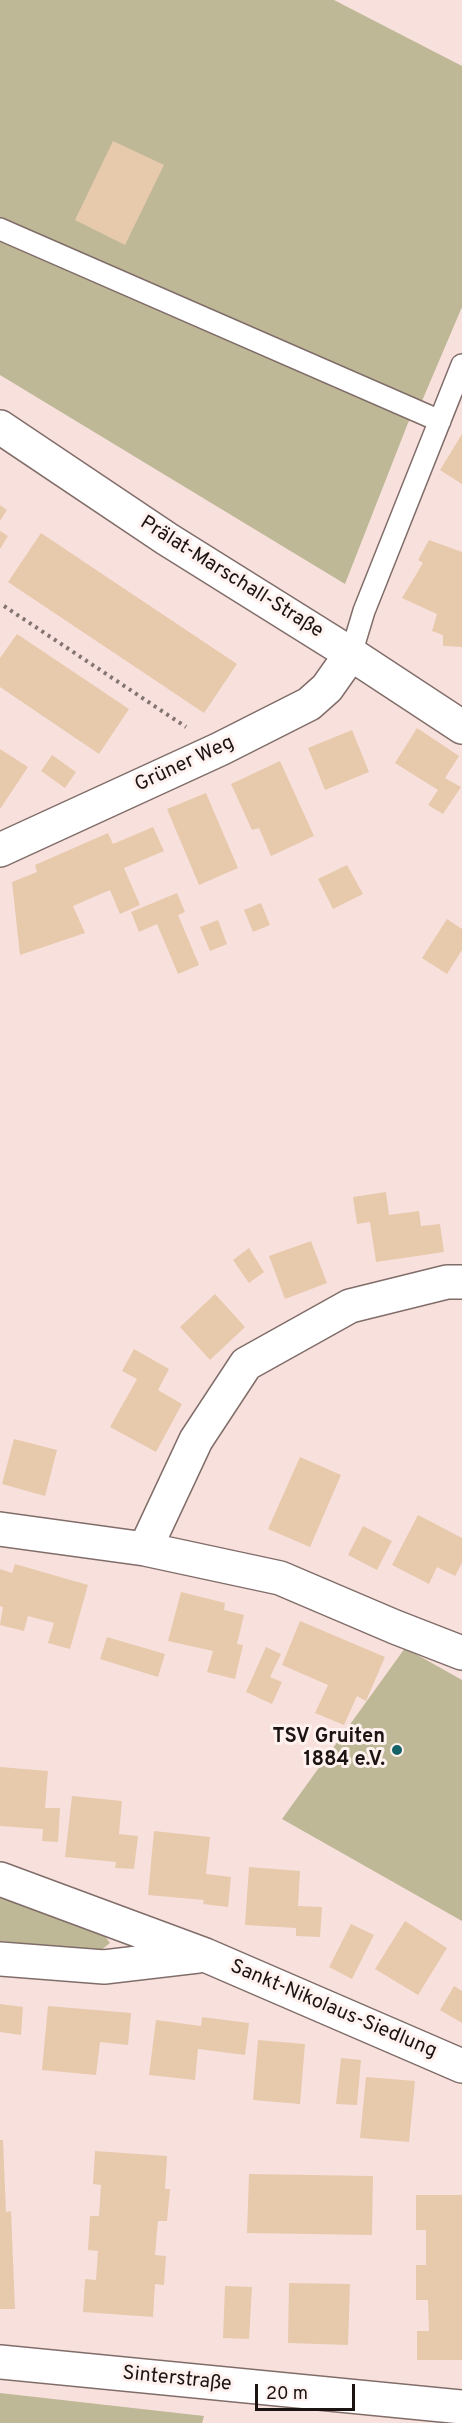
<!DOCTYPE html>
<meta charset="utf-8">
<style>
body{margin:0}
#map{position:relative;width:462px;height:2423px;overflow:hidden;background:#f8e1dd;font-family:Overpass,sans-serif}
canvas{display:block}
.scale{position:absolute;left:255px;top:2384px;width:100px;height:27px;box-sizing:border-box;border:3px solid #1b1412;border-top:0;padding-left:8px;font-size:18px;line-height:21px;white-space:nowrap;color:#1b1412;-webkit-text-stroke:4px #fff1ee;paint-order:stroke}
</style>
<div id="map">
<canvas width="462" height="2423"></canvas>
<div class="scale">20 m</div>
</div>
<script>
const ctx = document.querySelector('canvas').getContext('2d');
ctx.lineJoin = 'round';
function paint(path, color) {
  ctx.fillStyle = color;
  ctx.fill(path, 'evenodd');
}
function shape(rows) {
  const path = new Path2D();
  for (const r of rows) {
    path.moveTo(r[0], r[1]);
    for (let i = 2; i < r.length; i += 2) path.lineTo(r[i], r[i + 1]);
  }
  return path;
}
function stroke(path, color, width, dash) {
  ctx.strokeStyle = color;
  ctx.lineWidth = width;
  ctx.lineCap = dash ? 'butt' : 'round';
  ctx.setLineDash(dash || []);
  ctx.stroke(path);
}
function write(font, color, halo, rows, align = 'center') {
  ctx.font = font + ' Overpass,sans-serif';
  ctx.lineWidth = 6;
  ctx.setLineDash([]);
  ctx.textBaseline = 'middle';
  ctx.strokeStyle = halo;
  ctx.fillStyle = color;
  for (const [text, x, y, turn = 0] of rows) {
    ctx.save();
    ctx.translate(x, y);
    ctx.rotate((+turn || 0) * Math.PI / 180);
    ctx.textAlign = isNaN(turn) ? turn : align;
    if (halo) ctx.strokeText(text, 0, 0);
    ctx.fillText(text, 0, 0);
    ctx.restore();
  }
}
paint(shape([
 [0,0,334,0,462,66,462,307,422,401,408,423,345,584,0,375],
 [405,1648,462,1680,462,1921,282,1819],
 [0,1898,102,1932,110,1943,100,1951,0,1941],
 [0,2393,204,2416,202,2423,0,2423]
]), '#beb897');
paint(shape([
 [113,141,164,165,125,245,75,220],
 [462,434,462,484,440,470],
 [0,505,7,510,0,521],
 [0,531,8,536,0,549],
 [41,533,237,664,204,713,8,582],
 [429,540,462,552,462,647,443,646,443,635,432,631,437,614,402,598,423,563,418,560],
 [17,634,129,709,99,754,0,687,0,658],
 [417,728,459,756,445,778,461,787,443,814,428,805,438,790,395,763],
 [352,730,369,772,325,790,308,748],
 [0,749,28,767,0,809],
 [52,755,76,772,65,788,41,771],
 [280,761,314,836,271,856,259,828,252,830,231,784],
 [206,793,238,868,199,885,167,809],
 [153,827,164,851,124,868,140,905,120,914,110,890,73,906,85,933,20,955,12,882,37,872,35,865,108,833,113,844],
 [347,865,363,894,333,909,318,879],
 [177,893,185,912,178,915,199,965,178,974,157,924,139,932,131,912],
 [261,903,270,925,253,932,244,910],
 [447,919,462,929,462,950,447,974,422,958],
 [218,920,227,944,210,951,200,927],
 [386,1192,389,1215,419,1211,421,1226,440,1224,444,1252,376,1262,370,1222,357,1224,353,1197],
 [311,1241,327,1283,285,1299,269,1256],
 [249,1248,264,1272,249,1283,233,1260],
 [215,1294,245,1327,210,1360,180,1327],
 [134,1349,169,1369,158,1390,182,1404,156,1452,110,1427,137,1379,122,1371],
 [14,1439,57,1450,45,1496,2,1484],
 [300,1457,341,1475,310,1547,268,1529],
 [418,1515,462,1538,462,1563,455,1576,437,1567,429,1584,392,1565],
 [363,1526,392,1541,377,1570,348,1555],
 [15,1564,88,1585,70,1649,48,1643,54,1623,28,1616,24,1631,0,1625,3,1607,0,1606,0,1569,12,1573],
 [181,1592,225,1603,224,1610,244,1615,237,1644,243,1645,235,1679,207,1672,213,1651,168,1641],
 [300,1621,385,1657,366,1701,357,1696,344,1725,315,1713,328,1685,282,1665],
 [107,1637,165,1654,158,1677,100,1659],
 [266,1647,281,1654,270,1677,282,1682,272,1704,246,1692],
 [0,1767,48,1771,45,1808,60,1808,58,1842,42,1841,43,1829,0,1826],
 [72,1796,122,1801,119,1834,138,1836,134,1869,115,1868,116,1862,65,1857],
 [154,1831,210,1837,206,1874,231,1877,228,1907,203,1904,204,1900,148,1895],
 [249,1867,300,1871,298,1906,322,1907,320,1937,296,1936,296,1928,245,1925],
 [405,1921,447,1948,418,1995,375,1969],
 [351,1924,374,1935,352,1979,329,1967],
 [454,1986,462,1991,462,2023,440,2010],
 [0,2004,23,2007,21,2035,0,2032],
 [48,2006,131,2013,128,2045,100,2042,96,2075,42,2070],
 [202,2017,249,2023,245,2055,198,2049,195,2080,149,2075,156,2020,201,2026],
 [258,2040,305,2044,300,2104,253,2100],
 [341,2058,361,2060,357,2105,336,2104],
 [366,2077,415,2081,409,2142,360,2138],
 [0,2140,3,2140,6,2212,11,2211,15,2309,0,2309],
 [95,2151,167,2156,165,2189,170,2189,167,2221,158,2221,155,2255,166,2256,164,2285,155,2284,153,2317,83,2312,85,2279,96,2280,98,2251,88,2250,90,2216,99,2216,101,2185,93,2184],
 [249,2174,373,2176,372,2235,247,2233],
 [416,2195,462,2195,462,2360,417,2360,417,2331,429,2331,428,2300,416,2300,416,2265,426,2265,426,2230,416,2230],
 [289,2283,350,2284,348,2345,288,2343],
 [225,2286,252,2287,249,2339,223,2338]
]), '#e7c9ac');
const service = shape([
 [0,229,440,421],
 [351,654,364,611,462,365]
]);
const minor = shape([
 [0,427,167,539,351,654,462,727],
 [0,850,220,749,309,704,327,688,351,654],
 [0,1529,145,1549,280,1578,395,1627,462,1653],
 [145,1549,196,1440,246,1364,350,1306,447,1282,462,1282],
 [0,1879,205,1955,462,2066],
 [0,1959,104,1967,198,1956],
 [0,2362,462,2407]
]);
stroke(service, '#806d69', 24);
stroke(minor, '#806d69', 36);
stroke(shape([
 [4,606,186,727]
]), '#837471', 4, [3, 4.5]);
stroke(service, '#fff', 21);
stroke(minor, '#fff', 33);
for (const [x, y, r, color] of [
 [397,1750,6,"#126267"]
]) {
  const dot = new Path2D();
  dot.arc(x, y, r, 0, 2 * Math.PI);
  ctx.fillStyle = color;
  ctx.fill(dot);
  stroke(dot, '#fff1ee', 2);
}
write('20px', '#1b1412', '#fff1ee', [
 ["Prälat-Marschall-Straße",231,578,32],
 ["Grüner Weg",185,765,-25],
 ["Sankt-Nikolaus-Siedlung",333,2010,23],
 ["Sinterstraße",177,2380,6]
]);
write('bold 20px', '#1b1412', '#fff1ee', [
 ["TSV Gruiten",385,1738],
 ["1884 e.V.",385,1761]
], 'right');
</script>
